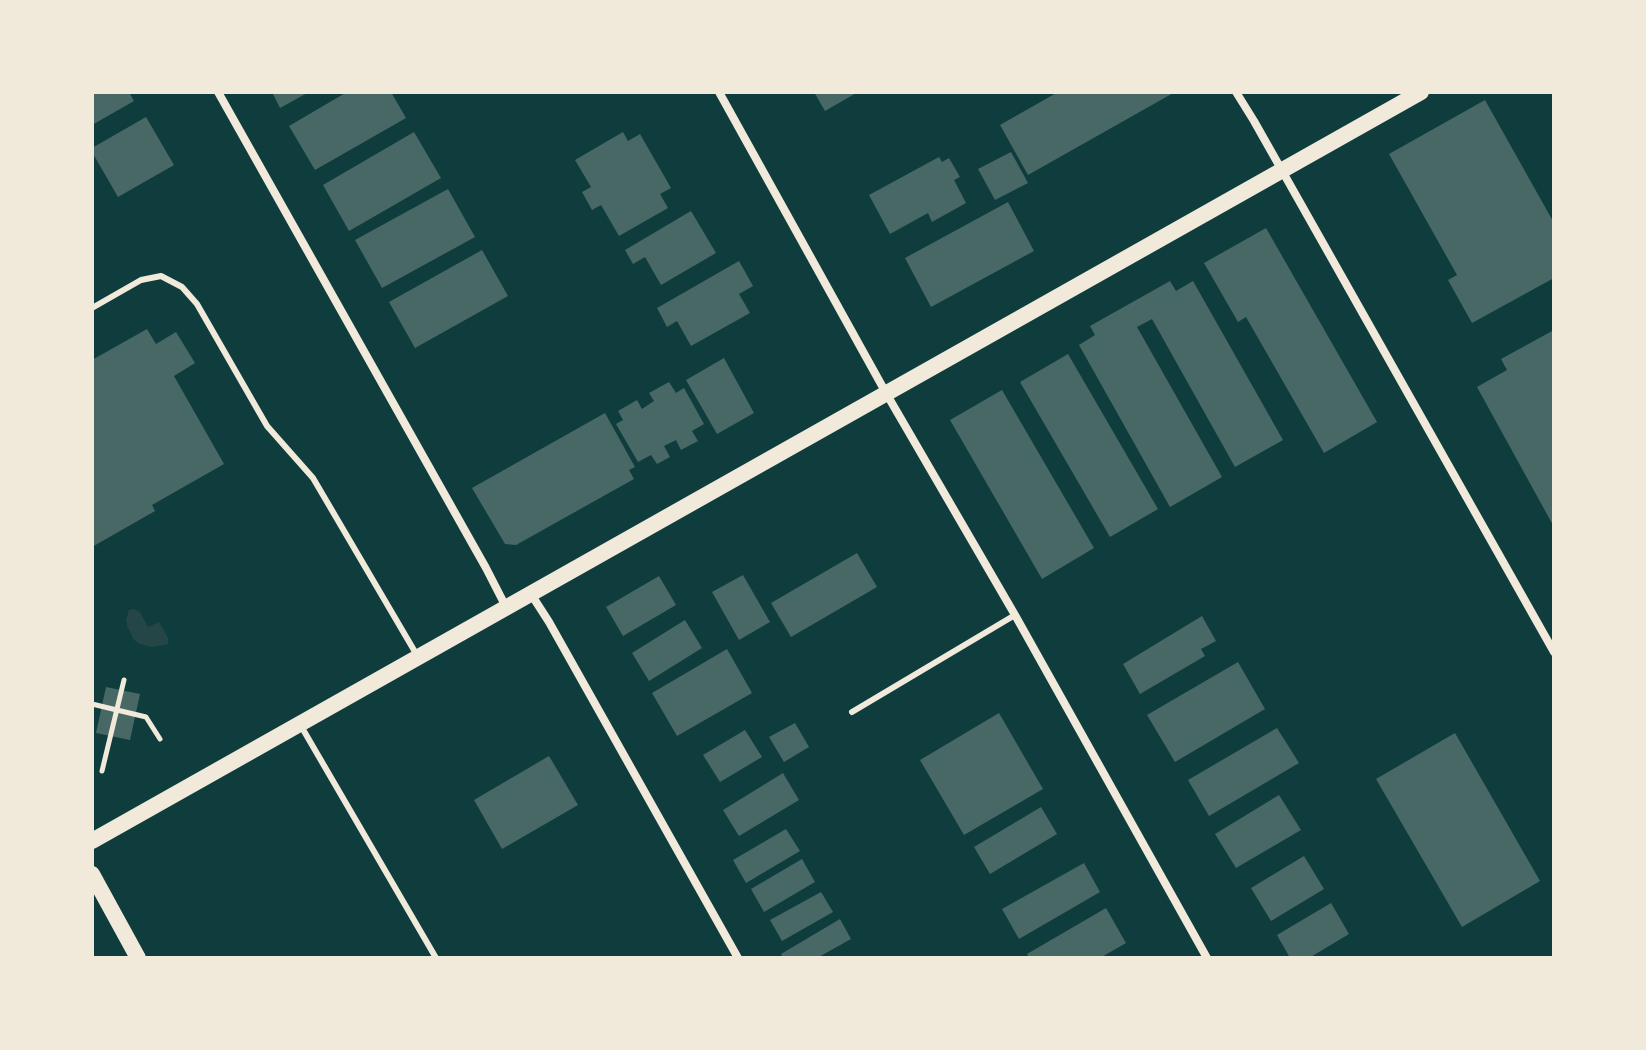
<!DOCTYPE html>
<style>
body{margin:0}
#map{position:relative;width:1646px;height:1050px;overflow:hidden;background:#0f3d3e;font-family:Spectral,serif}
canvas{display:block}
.frame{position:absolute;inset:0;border:94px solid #f1e9da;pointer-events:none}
</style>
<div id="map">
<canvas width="1646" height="1050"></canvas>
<div class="frame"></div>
</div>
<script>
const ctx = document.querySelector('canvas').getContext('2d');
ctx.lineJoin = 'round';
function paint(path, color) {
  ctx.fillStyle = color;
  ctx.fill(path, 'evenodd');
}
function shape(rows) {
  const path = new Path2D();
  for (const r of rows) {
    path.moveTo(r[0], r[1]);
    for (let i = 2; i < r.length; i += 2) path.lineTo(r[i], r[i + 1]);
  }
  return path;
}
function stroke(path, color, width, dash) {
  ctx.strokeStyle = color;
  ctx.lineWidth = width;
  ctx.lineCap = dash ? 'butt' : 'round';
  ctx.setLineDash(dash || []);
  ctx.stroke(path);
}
paint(shape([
 [134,609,140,612,148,627,159,622,168,638,168,644,152,647,140,644,134,640,127,626,126,620,129,610]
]), '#244646');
paint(shape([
 [92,92,129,92,134,101,92,125],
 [272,92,309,92,280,108],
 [347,92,391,92,406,118,315,170,289,126],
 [814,92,858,92,825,111],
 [1058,92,1175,92,1028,175,1000,125],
 [1485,100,1554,223,1554,278,1472,323,1448,280,1457,275,1389,154],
 [146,117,174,165,118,197,92,152,92,148],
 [414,132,441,178,349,231,323,185],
 [623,132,628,141,640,134,671,188,660,194,668,208,619,236,601,205,592,210,582,192,591,187,575,160],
 [1011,152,1028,183,995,200,978,169],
 [939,157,942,162,949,158,960,177,954,180,966,203,932,222,928,213,890,234,869,195],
 [448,189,475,237,382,288,355,240],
 [1008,202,1034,251,931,307,905,258],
 [691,211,716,253,661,285,645,257,633,264,625,250],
 [1266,228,1377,422,1324,453,1246,317,1238,322,1204,263],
 [482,250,508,296,415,348,389,302],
 [739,261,753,286,739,294,750,313,691,346,677,321,667,327,657,308],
 [1170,281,1176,291,1193,281,1283,440,1235,467,1152,319,1137,327,1222,477,1170,507,1079,345,1095,335,1090,326],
 [147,329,156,344,176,332,195,363,174,376,224,464,152,505,155,511,92,547,92,360],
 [1554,330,1554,527,1477,387,1507,370,1501,359],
 [1068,354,1158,509,1110,537,1020,382],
 [724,358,754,413,717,434,686,380],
 [669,382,676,393,684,388,704,424,692,431,698,441,681,450,676,440,664,446,670,457,657,464,651,455,638,462,616,424,623,420,618,411,637,400,642,409,654,401,649,393],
 [1002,390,1094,548,1042,579,950,420],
 [605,413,635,467,629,470,634,479,516,545,505,544,472,488],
 [857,553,877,587,791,637,771,603],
 [743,575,770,622,739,640,712,592],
 [659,576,676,605,623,636,606,607],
 [1202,616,1216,641,1201,649,1205,656,1140,694,1123,664],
 [685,620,702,648,649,681,632,653],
 [727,649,752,693,677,736,652,693],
 [1238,662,1265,709,1175,762,1147,715],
 [106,687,140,694,130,740,96,733],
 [999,713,1043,789,964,835,920,760],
 [795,723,809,747,784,762,769,737],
 [1277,728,1299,763,1209,816,1188,780],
 [745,730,762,757,720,782,703,755],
 [1455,733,1540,881,1462,927,1376,779],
 [549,756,578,805,502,849,474,800],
 [783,773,799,800,739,836,723,810],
 [1279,795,1301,830,1236,868,1215,834],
 [1041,807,1057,834,990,874,974,847],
 [786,829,800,851,746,883,733,860],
 [1304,856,1324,889,1271,921,1251,888],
 [802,859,815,882,764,912,751,889],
 [1084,863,1100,892,1019,939,1002,909],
 [821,892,833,912,782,941,770,920],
 [1331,903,1349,934,1309,958,1290,958,1277,935],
 [1106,908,1126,943,1100,958,1029,958,1027,954],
 [840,919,851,939,817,958,783,958,781,954]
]), '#486865');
stroke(shape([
 [92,704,146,717,160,739],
 [102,771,124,680]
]), '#f1e9da', 5);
stroke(shape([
 [92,308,141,280,161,276,182,287,197,304,267,426,313,478,418,657],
 [852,712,1015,615],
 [301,726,436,958]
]), '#f1e9da', 6);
stroke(shape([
 [218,92,486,568,506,607],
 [719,92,886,393,1015,615,1207,958],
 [1236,92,1254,121,1554,652],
 [531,594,549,622,738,958]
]), '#f1e9da', 8);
stroke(shape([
 [92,841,1421,92],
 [92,874,138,958]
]), '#f1e9da', 16);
</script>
